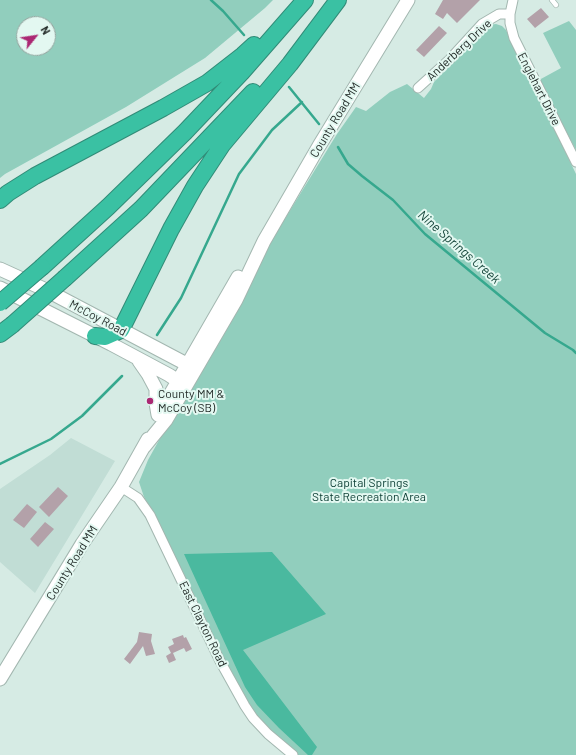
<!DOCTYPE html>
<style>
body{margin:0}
#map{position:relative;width:576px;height:755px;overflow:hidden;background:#d6ebe4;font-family:Barlow,sans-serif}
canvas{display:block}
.north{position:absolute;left:16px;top:16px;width:40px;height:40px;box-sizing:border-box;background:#e3f8f1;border:1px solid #95a49f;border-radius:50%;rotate:60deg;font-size:11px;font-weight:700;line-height:16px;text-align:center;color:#1f2724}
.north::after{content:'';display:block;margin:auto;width:14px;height:18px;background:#ab2873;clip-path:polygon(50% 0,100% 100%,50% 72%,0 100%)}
</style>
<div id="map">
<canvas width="576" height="755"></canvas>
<div class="north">N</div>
</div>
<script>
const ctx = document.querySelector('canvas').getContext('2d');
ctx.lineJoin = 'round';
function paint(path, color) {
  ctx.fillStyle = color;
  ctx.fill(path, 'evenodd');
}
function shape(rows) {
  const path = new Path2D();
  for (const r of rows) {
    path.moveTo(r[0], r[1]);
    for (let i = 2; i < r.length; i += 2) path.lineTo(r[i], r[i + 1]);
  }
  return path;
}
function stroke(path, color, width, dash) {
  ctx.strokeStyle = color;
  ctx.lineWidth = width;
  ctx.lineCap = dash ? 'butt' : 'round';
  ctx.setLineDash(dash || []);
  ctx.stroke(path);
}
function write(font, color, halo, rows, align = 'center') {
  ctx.font = font + ' Barlow,sans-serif';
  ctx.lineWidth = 4;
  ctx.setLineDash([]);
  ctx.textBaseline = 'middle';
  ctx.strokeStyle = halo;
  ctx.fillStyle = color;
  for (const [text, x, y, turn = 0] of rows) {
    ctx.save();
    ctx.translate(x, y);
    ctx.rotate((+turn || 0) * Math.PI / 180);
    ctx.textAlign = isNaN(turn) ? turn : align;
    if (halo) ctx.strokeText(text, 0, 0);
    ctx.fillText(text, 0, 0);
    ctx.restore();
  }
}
paint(shape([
 [71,438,115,461,35,593,0,562,0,489,50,455]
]), '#c1ddd5');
paint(shape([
 [0,0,273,0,265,8,205,58,126,107,5,174,0,178],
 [24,24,48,24,48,48,24,48],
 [569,21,576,30,576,150,539,80,561,68,543,33],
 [496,24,502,26,506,30,576,174,576,755,295,755,268,731,241,697,154,515,144,497,139,482,148,460,254,269,337,134,356,107,366,111,390,92,407,84,424,98,431,89,434,82,484,30,489,25]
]), '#91cebd');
paint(shape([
 [272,552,326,614,243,650,317,747,312,755,308,755,279,728,257,705,245,687,184,554]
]), '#4ab99f');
stroke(shape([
 [211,0,223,11,244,35],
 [289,87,319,124],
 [338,147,348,164,362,176,393,200,425,234,545,333,573,350,576,353],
 [157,335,181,298,239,174,272,130,302,102],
 [0,464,51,439,82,416,122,376]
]), '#36a88e', 2.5);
paint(shape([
 [443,0,480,0,457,23,447,13,443,19,435,14],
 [541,8,549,17,535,28,527,19],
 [439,26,447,33,424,57,416,50],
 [58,487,68,496,49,517,39,507],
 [27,504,37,512,24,528,13,520],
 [45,522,54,529,38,547,30,539],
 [139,632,152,634,151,641,155,654,146,656,143,646,130,664,124,659,137,642],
 [183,635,184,638,186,637,192,649,186,652,184,648,173,653,176,660,169,663,166,656,171,653,168,647,174,644,172,639]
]), '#b3a1a9');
const lane = shape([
 [552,0,556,5]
]);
const street = shape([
 [510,14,510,23,514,38,576,162],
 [418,88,450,59,482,24,499,14,510,14,513,0],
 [121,487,138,498,150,515,220,661,245,706,253,718,268,734,293,755]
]);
const secondary = shape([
 [0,269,46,290,194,368],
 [0,288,111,344,169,375,184,385],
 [139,361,148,374,156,389,156,403,158,415],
 [167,400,238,277],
 [144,447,166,420,236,300,264,241,319,146,408,0],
 [0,679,82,544,121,487,148,439]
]);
const highway = shape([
 [0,200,8,193,35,176,163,108,207,83,243,55,254,45],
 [42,267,108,207,185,132,242,72,305,0],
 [65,278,141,209,253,92],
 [0,334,12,325],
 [95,336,105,337,121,330,171,229,195,186,222,145,290,64,338,0]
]);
stroke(lane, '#a3b7b0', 6);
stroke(street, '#a3b7b0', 11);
stroke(secondary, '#a3b7b0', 15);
stroke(highway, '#318b77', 18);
stroke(lane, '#fff', 4.5);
stroke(street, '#fff', 9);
stroke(secondary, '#fff', 13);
stroke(highway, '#3ac1a3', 16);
const highwayBridge = shape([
 [0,303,42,267],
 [12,325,65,278]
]);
stroke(highwayBridge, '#318b77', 18, []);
stroke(highwayBridge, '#3ac1a3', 16);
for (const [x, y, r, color] of [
 [150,401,4,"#ab2873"]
]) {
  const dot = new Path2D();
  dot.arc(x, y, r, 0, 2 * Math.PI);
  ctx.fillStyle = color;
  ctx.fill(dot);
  stroke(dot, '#e3f8f1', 1.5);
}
write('12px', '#1f2724', '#e3f8f1', [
 ["Anderberg Drive",459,50,-43],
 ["Englehart Drive",539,89,63],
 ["County Road MM",335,120,-59],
 ["McCoy Road",98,318,28],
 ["County Road MM",72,563,-58],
 ["East Clayton Road",203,624,64]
]);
write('12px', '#1f2724', '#e3f8f1', [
 ["County MM &",158,394],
 ["McCoy (SB)",158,408]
], 'left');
write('12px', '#073a30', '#e3f8f1', [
 ["Capital Springs",369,483],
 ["State Recreation Area",369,497]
]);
write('italic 13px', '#15453a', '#e3f8f1', [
 ["Nine Springs Creek",459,247,41]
]);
</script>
